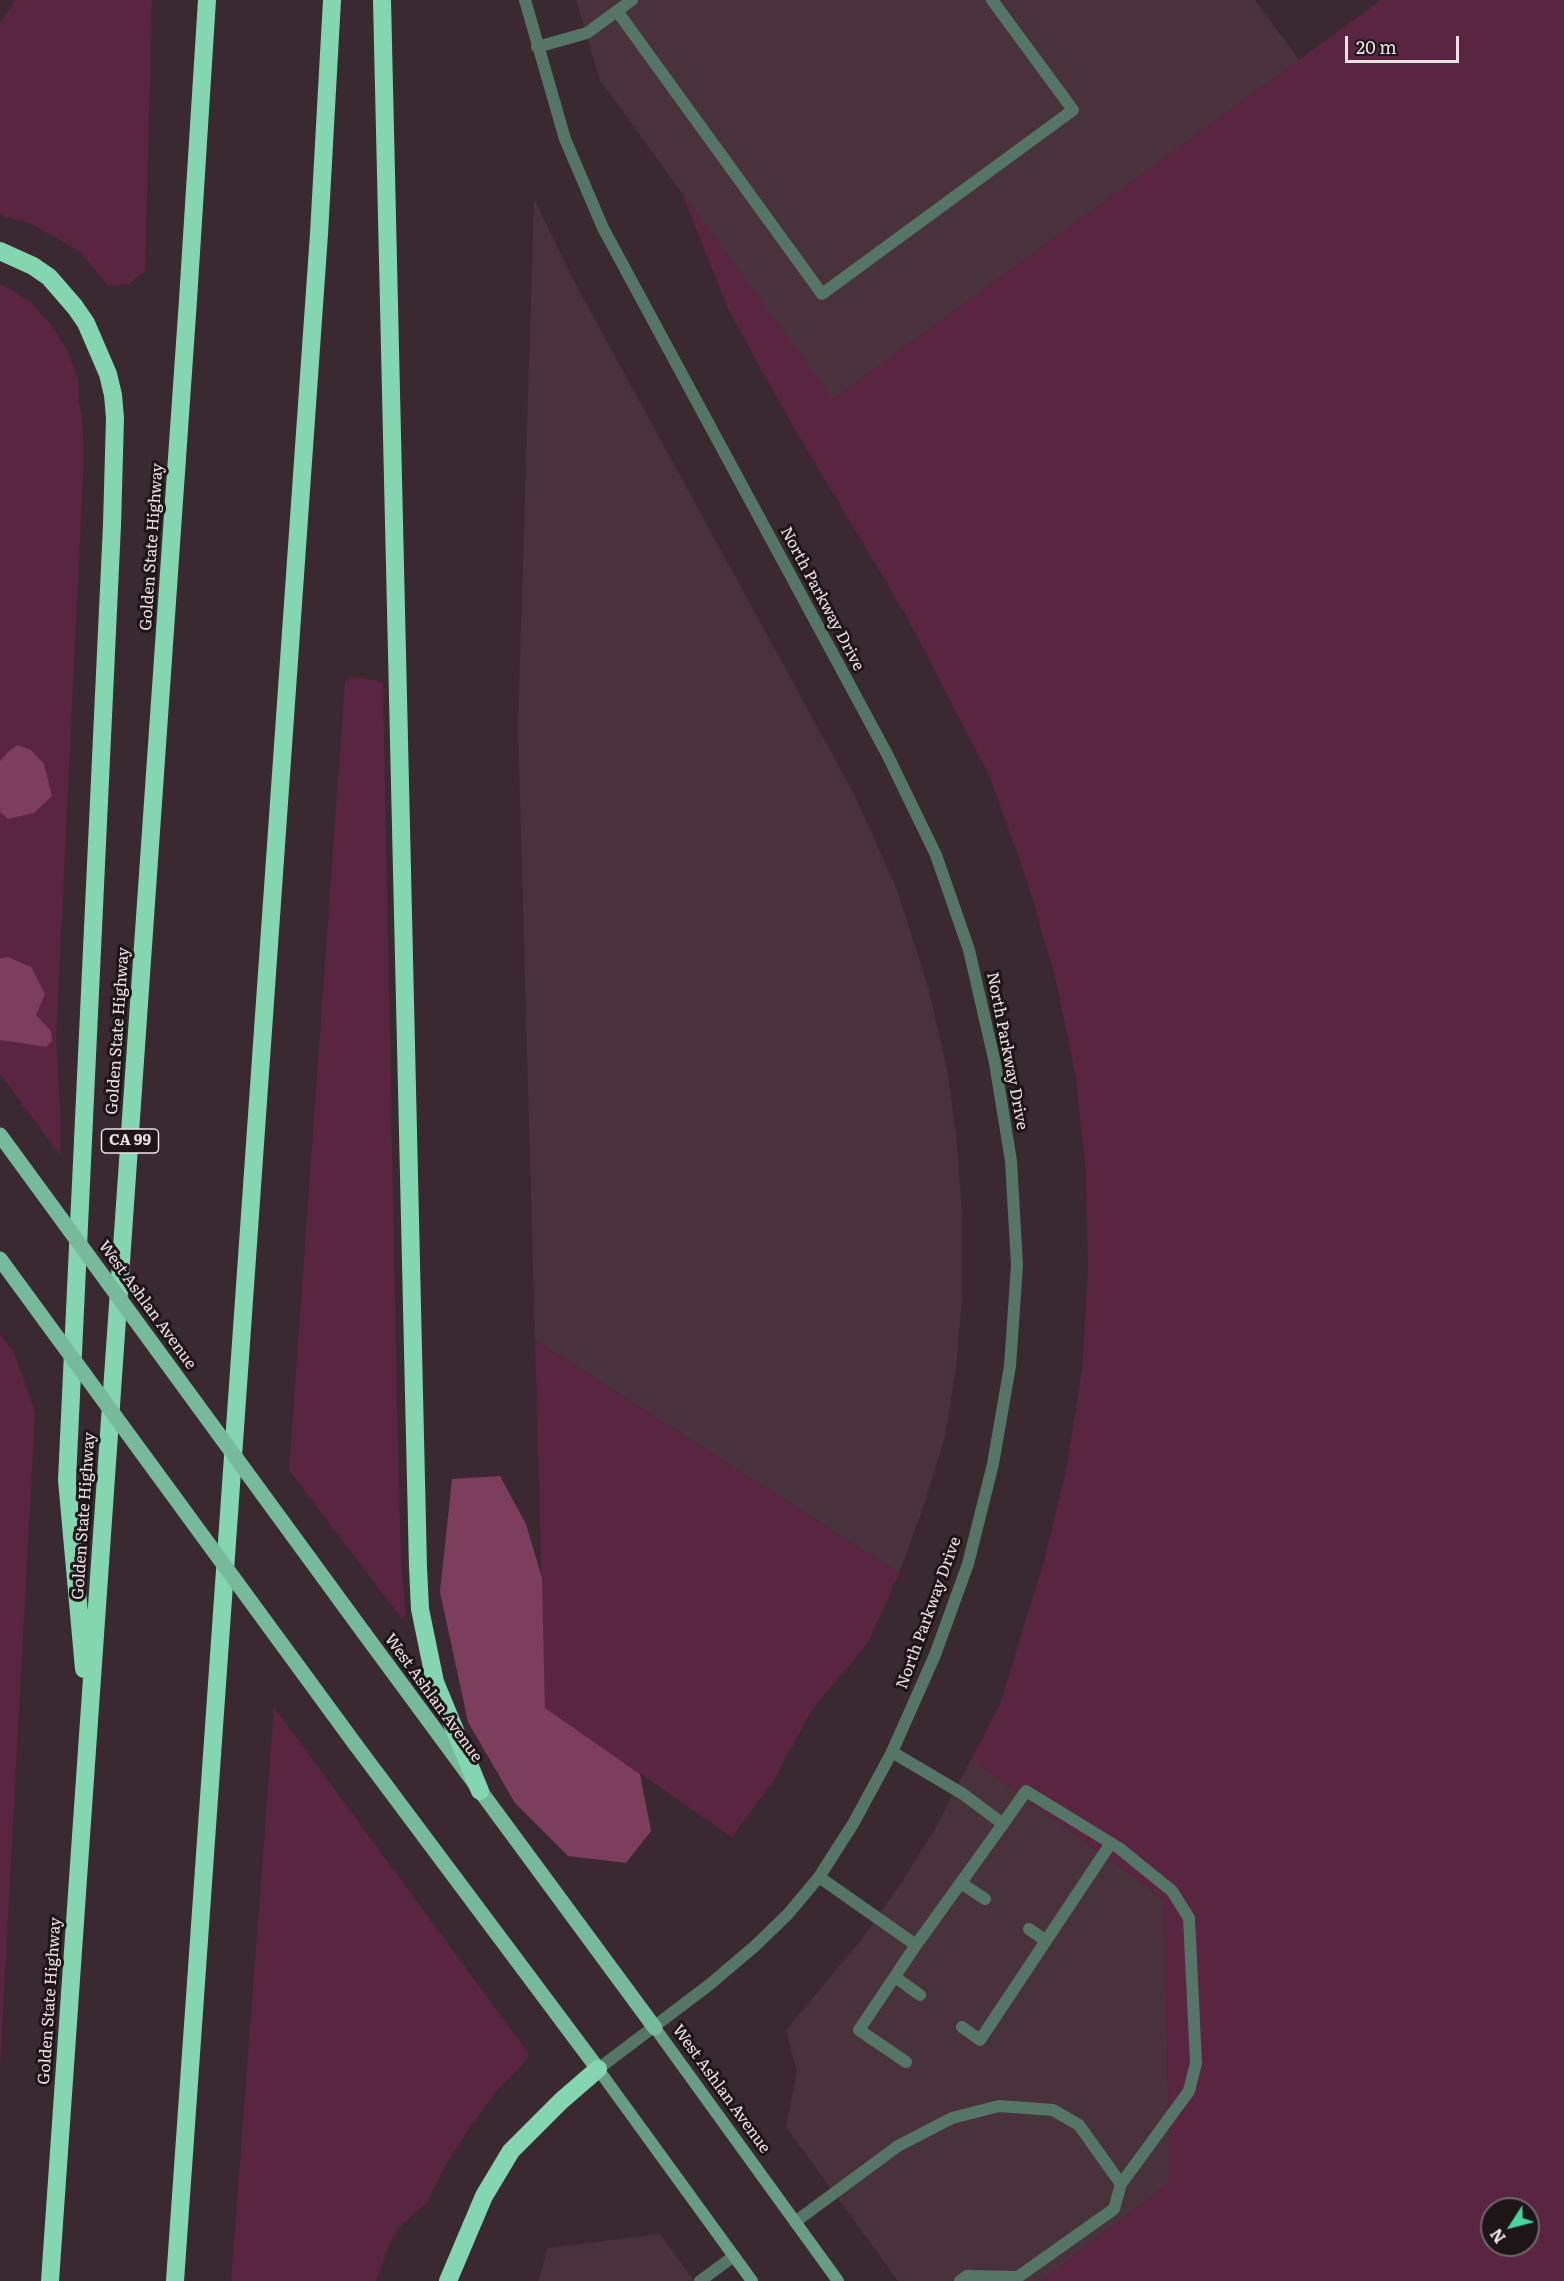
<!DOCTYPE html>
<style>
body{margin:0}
#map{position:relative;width:1564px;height:2281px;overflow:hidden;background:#3b2931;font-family:Literata,serif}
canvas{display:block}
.north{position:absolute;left:1480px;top:2197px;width:60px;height:60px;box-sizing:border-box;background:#1d1518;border:2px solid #71676b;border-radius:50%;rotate:234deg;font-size:16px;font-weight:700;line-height:24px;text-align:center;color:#eee2e7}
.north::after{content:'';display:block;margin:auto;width:21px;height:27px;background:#47d49e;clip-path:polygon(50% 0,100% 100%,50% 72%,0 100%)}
.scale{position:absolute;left:1345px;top:36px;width:114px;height:27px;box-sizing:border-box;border:3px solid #eee2e7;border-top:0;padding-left:8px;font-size:18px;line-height:21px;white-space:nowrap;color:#eee2e7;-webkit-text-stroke:4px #1d1518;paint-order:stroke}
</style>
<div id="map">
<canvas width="1564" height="2281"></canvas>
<div class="north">N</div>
<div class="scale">20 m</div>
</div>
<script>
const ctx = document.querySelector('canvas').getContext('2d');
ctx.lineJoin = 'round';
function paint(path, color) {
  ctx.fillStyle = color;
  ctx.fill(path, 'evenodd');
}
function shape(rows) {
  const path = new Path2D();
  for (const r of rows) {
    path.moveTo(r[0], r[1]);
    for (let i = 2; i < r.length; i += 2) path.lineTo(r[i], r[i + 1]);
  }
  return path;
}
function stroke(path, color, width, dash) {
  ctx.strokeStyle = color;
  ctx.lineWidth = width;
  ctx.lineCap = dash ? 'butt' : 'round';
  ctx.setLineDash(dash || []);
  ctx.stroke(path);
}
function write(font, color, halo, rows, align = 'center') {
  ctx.font = font + ' Literata,serif';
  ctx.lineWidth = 6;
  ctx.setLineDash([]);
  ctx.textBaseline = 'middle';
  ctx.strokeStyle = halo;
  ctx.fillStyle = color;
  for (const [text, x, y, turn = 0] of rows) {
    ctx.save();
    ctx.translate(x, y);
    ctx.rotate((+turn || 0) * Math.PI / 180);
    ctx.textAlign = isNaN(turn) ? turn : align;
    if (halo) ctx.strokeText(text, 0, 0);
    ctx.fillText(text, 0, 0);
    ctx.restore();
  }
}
paint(shape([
 [576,0,1255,0,1299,60,832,400,600,80],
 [534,199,575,283,855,796,897,890,929,990,948,1074,957,1143,962,1212,962,1299,956,1368,945,1437,921,1514,899,1573,535,1340,518,727],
 [971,1759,1164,1899,1170,2182,1041,2281,898,2281,786,2127,797,2072,786,2030,865,1935,901,1883,934,1831],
 [660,2234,694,2281,538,2281,548,2248]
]), '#49323c');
paint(shape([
 [15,0,152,0,145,271,129,284,108,286,80,252,32,224,0,215,0,25],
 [1381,0,1564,0,1564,2281,1041,2281,1170,2182,1164,1899,971,1759,1000,1704,1044,1561,1067,1466,1082,1369,1088,1271,1086,1174,1076,1077,1056,981,1029,887,990,777,904,612,794,428,729,311,681,191,833,399],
 [1492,2209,1528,2209,1528,2245,1492,2245],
 [0,284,30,301,52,326,67,350,78,379,79,403,82,416,84,455,56,1039,61,1126,60,1155,0,1074,0,1040,20,1043,51,1031,36,1015,8,957,0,958,0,812,8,818,0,761],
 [355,677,383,682,398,1455,401,1558,406,1617,401,1618,289,1470,345,681],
 [0,1334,14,1352,35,1412,0,2067],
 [535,1340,899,1573,868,1643,813,1708,774,1780,732,1837,545,1708],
 [274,1707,529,2054,522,2065,498,2089,470,2127,445,2166,427,2203,401,2225,392,2238,376,2281,231,2281]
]), '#592540');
paint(shape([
 [18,745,31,750,44,764,52,796,34,813,8,819,0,812,0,761,9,751],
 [8,957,31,967,45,994,36,1015,51,1031,52,1041,46,1047,0,1040,0,958],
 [500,1476,526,1524,542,1578,545,1708,640,1774,651,1831,626,1863,568,1856,515,1803,468,1722,440,1592,452,1479]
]), '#7d3d5d');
stroke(shape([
 [617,11,822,294,1073,110,992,0],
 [537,47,587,33,632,0],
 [1003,1824,1026,1791,1119,1848,1172,1891,1189,1918,1196,2063,1189,2091,1121,2184],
 [819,1877,916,1945,1003,1824,963,1794,892,1752],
 [961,1883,985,1899],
 [1029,1929,1046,1941],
 [895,1977,920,1995],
 [962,2027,980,2040,1111,1843],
 [906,2062,859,2030,916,1945],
 [795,2222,898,2146,952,2118,999,2106,1053,2110,1079,2125,1121,2184,1114,2209,1018,2277,967,2276,960,2281],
 [700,2281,734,2256]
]), '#557566', 12);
stroke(shape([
 [525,0,565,139,603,228,887,754,936,855,969,950,995,1063,1011,1161,1017,1265,1010,1366,993,1464,968,1564,935,1655,892,1752,853,1824,819,1877,788,1914,755,1946,709,1985,598,2069]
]), '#557566', 12);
stroke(shape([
 [655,2028,838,2281],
 [598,2069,752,2281]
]), '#699c84', 12);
stroke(shape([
 [364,1633,655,2028],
 [355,1744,598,2069]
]), '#77ba9b', 15);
stroke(shape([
 [382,0,418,1567,420,1609,435,1682,480,1791],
 [0,251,33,266,49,277,75,307,86,323,108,374,113,395,115,418,112,525,67,1480,84,1669],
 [50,2281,188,300,207,0],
 [175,2281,319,234,332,0],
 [448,2281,484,2196,511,2151,561,2101,598,2069]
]), '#84d6b0', 18);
stroke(shape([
 [0,1135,364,1633],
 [0,1259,355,1744]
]), '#77ba9b', 15);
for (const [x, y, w] of [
 [130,1141,57]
]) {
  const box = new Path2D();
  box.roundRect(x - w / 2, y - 12, w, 24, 4.5);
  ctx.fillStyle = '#1d1518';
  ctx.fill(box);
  stroke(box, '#eee2e7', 1.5);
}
write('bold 15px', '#eee2e7', null, [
 ["CA 99",130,1141]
]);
write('16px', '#eee2e7', '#1d1518', [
 ["Golden State Highway",152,547,-86],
 ["North Parkway Drive",822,599,62],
 ["Golden State Highway",118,1031,-86],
 ["North Parkway Drive",1007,1051,79],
 ["West Ashlan Avenue",147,1305,54],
 ["Golden State Highway",84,1516,-86],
 ["North Parkway Drive",929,1613,-70],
 ["West Ashlan Avenue",433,1698,54],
 ["Golden State Highway",50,2001,-86],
 ["West Ashlan Avenue",721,2089,54]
]);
</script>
